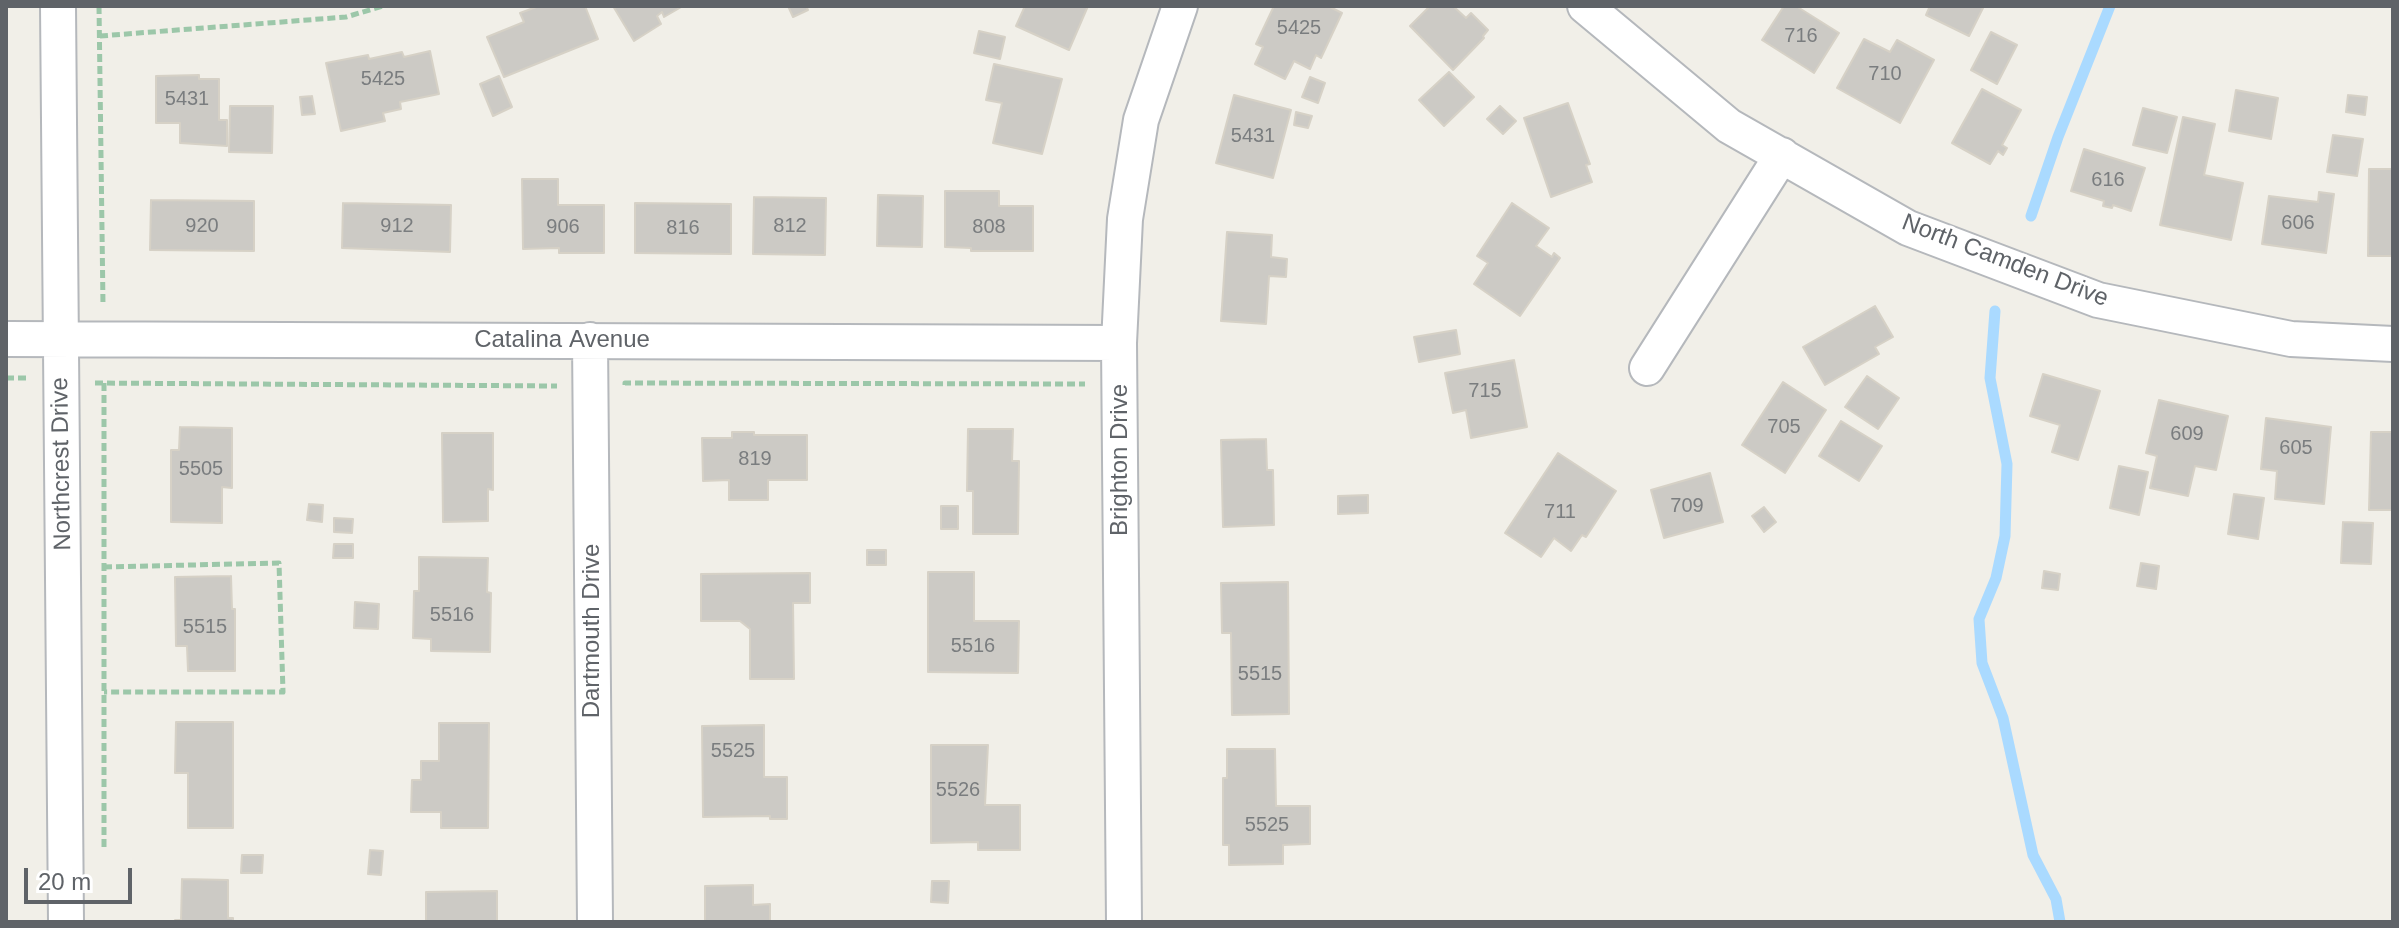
<!DOCTYPE html>
<style>
body{margin:0}
#map{position:relative;width:2399px;height:928px;overflow:hidden;background:#f1efe8;font-family:Helvetica,sans-serif}
canvas{display:block}
.frame{position:absolute;inset:0;border:8px solid #5f6368;pointer-events:none}
.scale{position:absolute;left:24px;top:868px;width:108px;height:36px;box-sizing:border-box;border:4px solid #5f6368;border-top:0;padding-left:10px;font-size:24px;line-height:28px;white-space:nowrap;color:#5f6368;-webkit-text-stroke:6px #fff;paint-order:stroke}
</style>
<div id="map">
<canvas width="2399" height="928"></canvas>
<div class="frame"></div>
<div class="scale">20 m</div>
</div>
<script>
const ctx = document.querySelector('canvas').getContext('2d');
ctx.lineJoin = 'round';
function shape(rows) {
  const path = new Path2D();
  for (const r of rows) {
    path.moveTo(r[0], r[1]);
    for (let i = 2; i < r.length; i += 2) path.lineTo(r[i], r[i + 1]);
  }
  return path;
}
function stroke(path, color, width, dash) {
  ctx.strokeStyle = color;
  ctx.lineWidth = width;
  ctx.lineCap = dash ? 'butt' : 'round';
  ctx.setLineDash(dash || []);
  ctx.stroke(path);
}
function paint(path, color) {
  ctx.fillStyle = color;
  ctx.fill(path, 'evenodd');
}
function write(font, color, halo, rows, align = 'center') {
  ctx.font = font + ' Helvetica,sans-serif';
  ctx.lineWidth = 6;
  ctx.setLineDash([]);
  ctx.textBaseline = 'middle';
  ctx.strokeStyle = halo;
  ctx.fillStyle = color;
  for (const [text, x, y, turn = 0] of rows) {
    ctx.save();
    ctx.translate(x, y);
    ctx.rotate((+turn || 0) * Math.PI / 180);
    ctx.textAlign = isNaN(turn) ? turn : align;
    if (halo) ctx.strokeText(text, 0, 0);
    ctx.fillText(text, 0, 0);
    ctx.restore();
  }
}
stroke(shape([
 [2031,216,2058,137,2110,6],
 [1995,311,1990,378,2007,464,2005,536,1996,578,1979,619,1982,663,2003,718,2033,855,2056,899,2060,922]
]), '#aadaff', 11);
const building = shape([
 [539,6,585,6,598,39,504,77,487,37,524,22,520,13,539,6],
 [613,6,683,6,664,17,662,12,657,16,661,24,634,41,613,6],
 [788,6,806,6,808,10,793,17,788,6],
 [1025,6,1088,6,1069,50,1016,26,1025,6],
 [1274,6,1328,6,1342,13,1321,58,1316,55,1310,69,1294,61,1285,79,1255,64,1263,47,1256,44,1274,6],
 [1430,6,1453,6,1466,18,1471,13,1488,30,1483,36,1484,38,1453,70,1410,26,1430,6],
 [1784,6,1796,6,1839,33,1814,73,1762,40,1784,6],
 [1930,6,1984,6,1969,36,1926,15,1930,6],
 [979,31,1005,37,1000,59,974,53,979,31],
 [1991,32,2017,45,1997,84,1971,70,1991,32],
 [1864,39,1890,52,1897,40,1934,60,1900,123,1837,88,1864,39],
 [430,51,439,94,400,102,401,109,383,113,385,121,341,131,326,63,368,55,369,59,402,52,404,57,430,51],
 [994,64,1062,79,1042,154,993,143,1002,103,986,100,994,64],
 [1449,72,1474,97,1444,126,1419,100,1449,72],
 [199,75,199,79,219,79,219,120,227,120,227,146,180,143,180,123,156,123,156,76,199,75],
 [499,76,512,107,493,116,480,84,499,76],
 [1310,77,1325,83,1318,103,1302,97,1310,77],
 [1982,89,2021,110,2002,145,2007,148,2003,155,1998,151,1990,164,1952,143,1982,89],
 [2236,90,2278,98,2271,139,2229,131,2236,90],
 [1234,95,1291,110,1273,178,1216,163,1234,95],
 [2348,95,2367,97,2365,115,2346,112,2348,95],
 [312,96,315,114,302,115,300,97,312,96],
 [1568,103,1590,164,1586,165,1592,182,1551,197,1524,118,1568,103],
 [230,106,273,106,272,153,229,152,230,106],
 [1500,106,1516,121,1503,134,1487,119,1500,106],
 [2143,108,2177,117,2167,153,2133,145,2143,108],
 [1296,112,1312,116,1308,128,1294,125,1296,112],
 [2183,117,2215,124,2204,175,2243,183,2231,240,2160,225,2183,117],
 [2333,135,2363,139,2357,176,2327,172,2333,135],
 [2084,149,2145,168,2131,211,2113,205,2112,208,2103,206,2104,201,2071,191,2084,149],
 [2369,169,2393,169,2393,256,2368,256,2369,169],
 [522,179,558,179,558,205,604,205,604,253,559,253,559,248,523,249,522,179],
 [945,191,999,191,999,206,1033,206,1033,251,971,251,971,248,945,247,945,191],
 [2319,192,2334,194,2326,253,2262,244,2269,196,2318,202,2319,192],
 [878,195,923,196,922,247,877,246,878,195],
 [754,197,826,198,825,255,753,254,754,197],
 [151,200,254,201,254,251,150,250,151,200],
 [343,203,451,205,450,252,342,248,343,203],
 [635,203,731,204,731,254,635,253,635,203],
 [1512,203,1549,228,1536,246,1552,257,1554,253,1560,258,1520,316,1474,284,1488,263,1477,256,1512,203],
 [1227,232,1272,235,1271,257,1287,259,1286,277,1269,276,1266,324,1221,321,1227,232],
 [1875,306,1893,337,1875,347,1879,354,1825,385,1803,347,1875,306],
 [1456,330,1460,354,1419,362,1414,337,1456,330],
 [1514,360,1527,427,1471,438,1466,410,1453,413,1445,373,1514,360],
 [2043,374,2100,391,2078,460,2052,452,2060,425,2030,416,2043,374],
 [1867,376,1899,398,1878,429,1845,407,1867,376],
 [1783,382,1826,410,1785,473,1742,445,1783,382],
 [2159,400,2228,416,2216,470,2195,466,2188,496,2150,488,2157,456,2146,453,2159,400],
 [2266,418,2331,427,2324,504,2275,499,2277,471,2261,469,2266,418],
 [1841,421,1882,446,1859,481,1819,456,1841,421],
 [180,427,232,428,232,488,222,487,222,523,171,522,171,450,179,450,180,427],
 [968,429,1013,429,1012,461,1019,461,1018,534,973,534,973,491,967,491,968,429],
 [732,432,754,432,754,435,807,435,807,480,768,480,768,500,729,500,729,480,703,481,702,438,732,438,732,432],
 [2371,432,2393,432,2393,510,2369,510,2371,432],
 [442,433,493,433,493,490,488,489,488,521,443,522,442,433],
 [1266,439,1267,470,1273,470,1274,525,1223,527,1221,440,1266,439],
 [1558,453,1616,491,1586,537,1582,535,1571,551,1554,538,1541,557,1505,533,1558,453],
 [2119,466,2148,472,2139,515,2110,508,2119,466],
 [1710,473,1723,522,1664,538,1651,490,1710,473],
 [2234,494,2264,498,2258,539,2228,534,2234,494],
 [1368,495,1368,513,1338,514,1338,496,1368,495],
 [309,504,323,505,322,522,307,520,309,504],
 [941,506,958,506,958,529,941,529,941,506],
 [1764,507,1776,522,1764,532,1752,516,1764,507],
 [334,518,353,519,352,533,334,532,334,518],
 [2343,522,2373,523,2371,564,2341,563,2343,522],
 [334,544,353,544,353,558,333,558,334,544],
 [867,550,886,550,886,565,867,565,867,550],
 [419,557,488,558,487,592,491,593,490,652,431,651,431,639,413,638,414,591,419,591,419,557],
 [2141,563,2159,566,2156,589,2137,586,2141,563],
 [2044,571,2060,574,2058,590,2042,588,2044,571],
 [928,572,974,572,974,621,1019,621,1018,673,928,672,928,572],
 [810,573,810,603,793,603,794,679,750,679,750,629,740,621,701,621,701,574,810,573],
 [231,576,232,609,235,609,235,671,188,671,187,646,176,646,175,577,231,576],
 [1288,582,1289,714,1232,715,1231,633,1222,633,1221,583,1288,582],
 [355,602,379,604,378,629,354,628,355,602],
 [176,722,233,722,233,828,188,828,188,773,175,773,176,722],
 [439,723,489,723,488,828,441,828,441,812,411,812,412,780,421,780,421,761,439,761,439,723],
 [764,725,764,777,787,777,787,819,770,819,770,816,703,817,702,726,764,725],
 [931,745,988,745,985,805,1020,805,1020,850,978,850,978,842,931,843,931,745],
 [1227,749,1275,749,1276,806,1310,806,1310,844,1283,845,1283,864,1229,865,1229,845,1223,845,1223,778,1227,778,1227,749],
 [370,850,383,851,381,875,368,874,370,850],
 [242,855,263,855,262,873,241,873,242,855],
 [182,879,228,880,228,918,233,918,233,922,175,922,175,920,181,920,182,879],
 [932,881,949,881,948,903,931,902,932,881],
 [753,885,753,905,770,904,770,922,705,922,705,886,753,885],
 [497,891,497,922,426,922,426,892,497,891]
]);
paint(building, '#cccac5');
stroke(building, '#d6d1c6', 2);
const minor = shape([
 [58,6,66,922],
 [1585,6,1729,126,1908,228,2098,300,2291,339,2393,344],
 [6,339,1119,343],
 [590,340,595,922],
 [1647,368,1782,155],
 [1124,922,1119,343,1125,219,1141,120,1180,6]
]);
stroke(minor, '#b5b8bc', 38);
stroke(shape([
 [99,6,103,305],
 [100,36,346,17,383,6],
 [6,378,29,378],
 [95,383,557,386],
 [104,383,104,849],
 [625,385,625,383,1085,384],
 [104,567,279,563,283,692,104,692]
]), '#9cc7a9', 5, [8, 4]);
stroke(minor, '#fff', 34);
write('20px', '#7a7d7f', null, [
 ["5425",1299,28],
 ["716",1801,36],
 ["710",1885,74],
 ["5425",383,79],
 ["5431",187,99],
 ["5431",1253,136],
 ["616",2108,180],
 ["606",2298,223],
 ["920",202,226],
 ["912",397,226],
 ["812",790,226],
 ["906",563,227],
 ["808",989,227],
 ["816",683,228],
 ["715",1485,391],
 ["705",1784,427],
 ["609",2187,434],
 ["605",2296,448],
 ["819",755,459],
 ["5505",201,469],
 ["709",1687,506],
 ["711",1560,512],
 ["5516",452,615],
 ["5515",205,627],
 ["5516",973,646],
 ["5515",1260,674],
 ["5525",733,751],
 ["5526",958,790],
 ["5525",1267,825]
]);
write('24px', '#5f6368', '#fff', [
 ["North Camden Drive",2005,261,21],
 ["Catalina Avenue",562,340],
 ["Brighton Drive",1120,460,-90],
 ["Northcrest Drive",62,464,-91],
 ["Dartmouth Drive",592,631,-90]
]);
</script>
